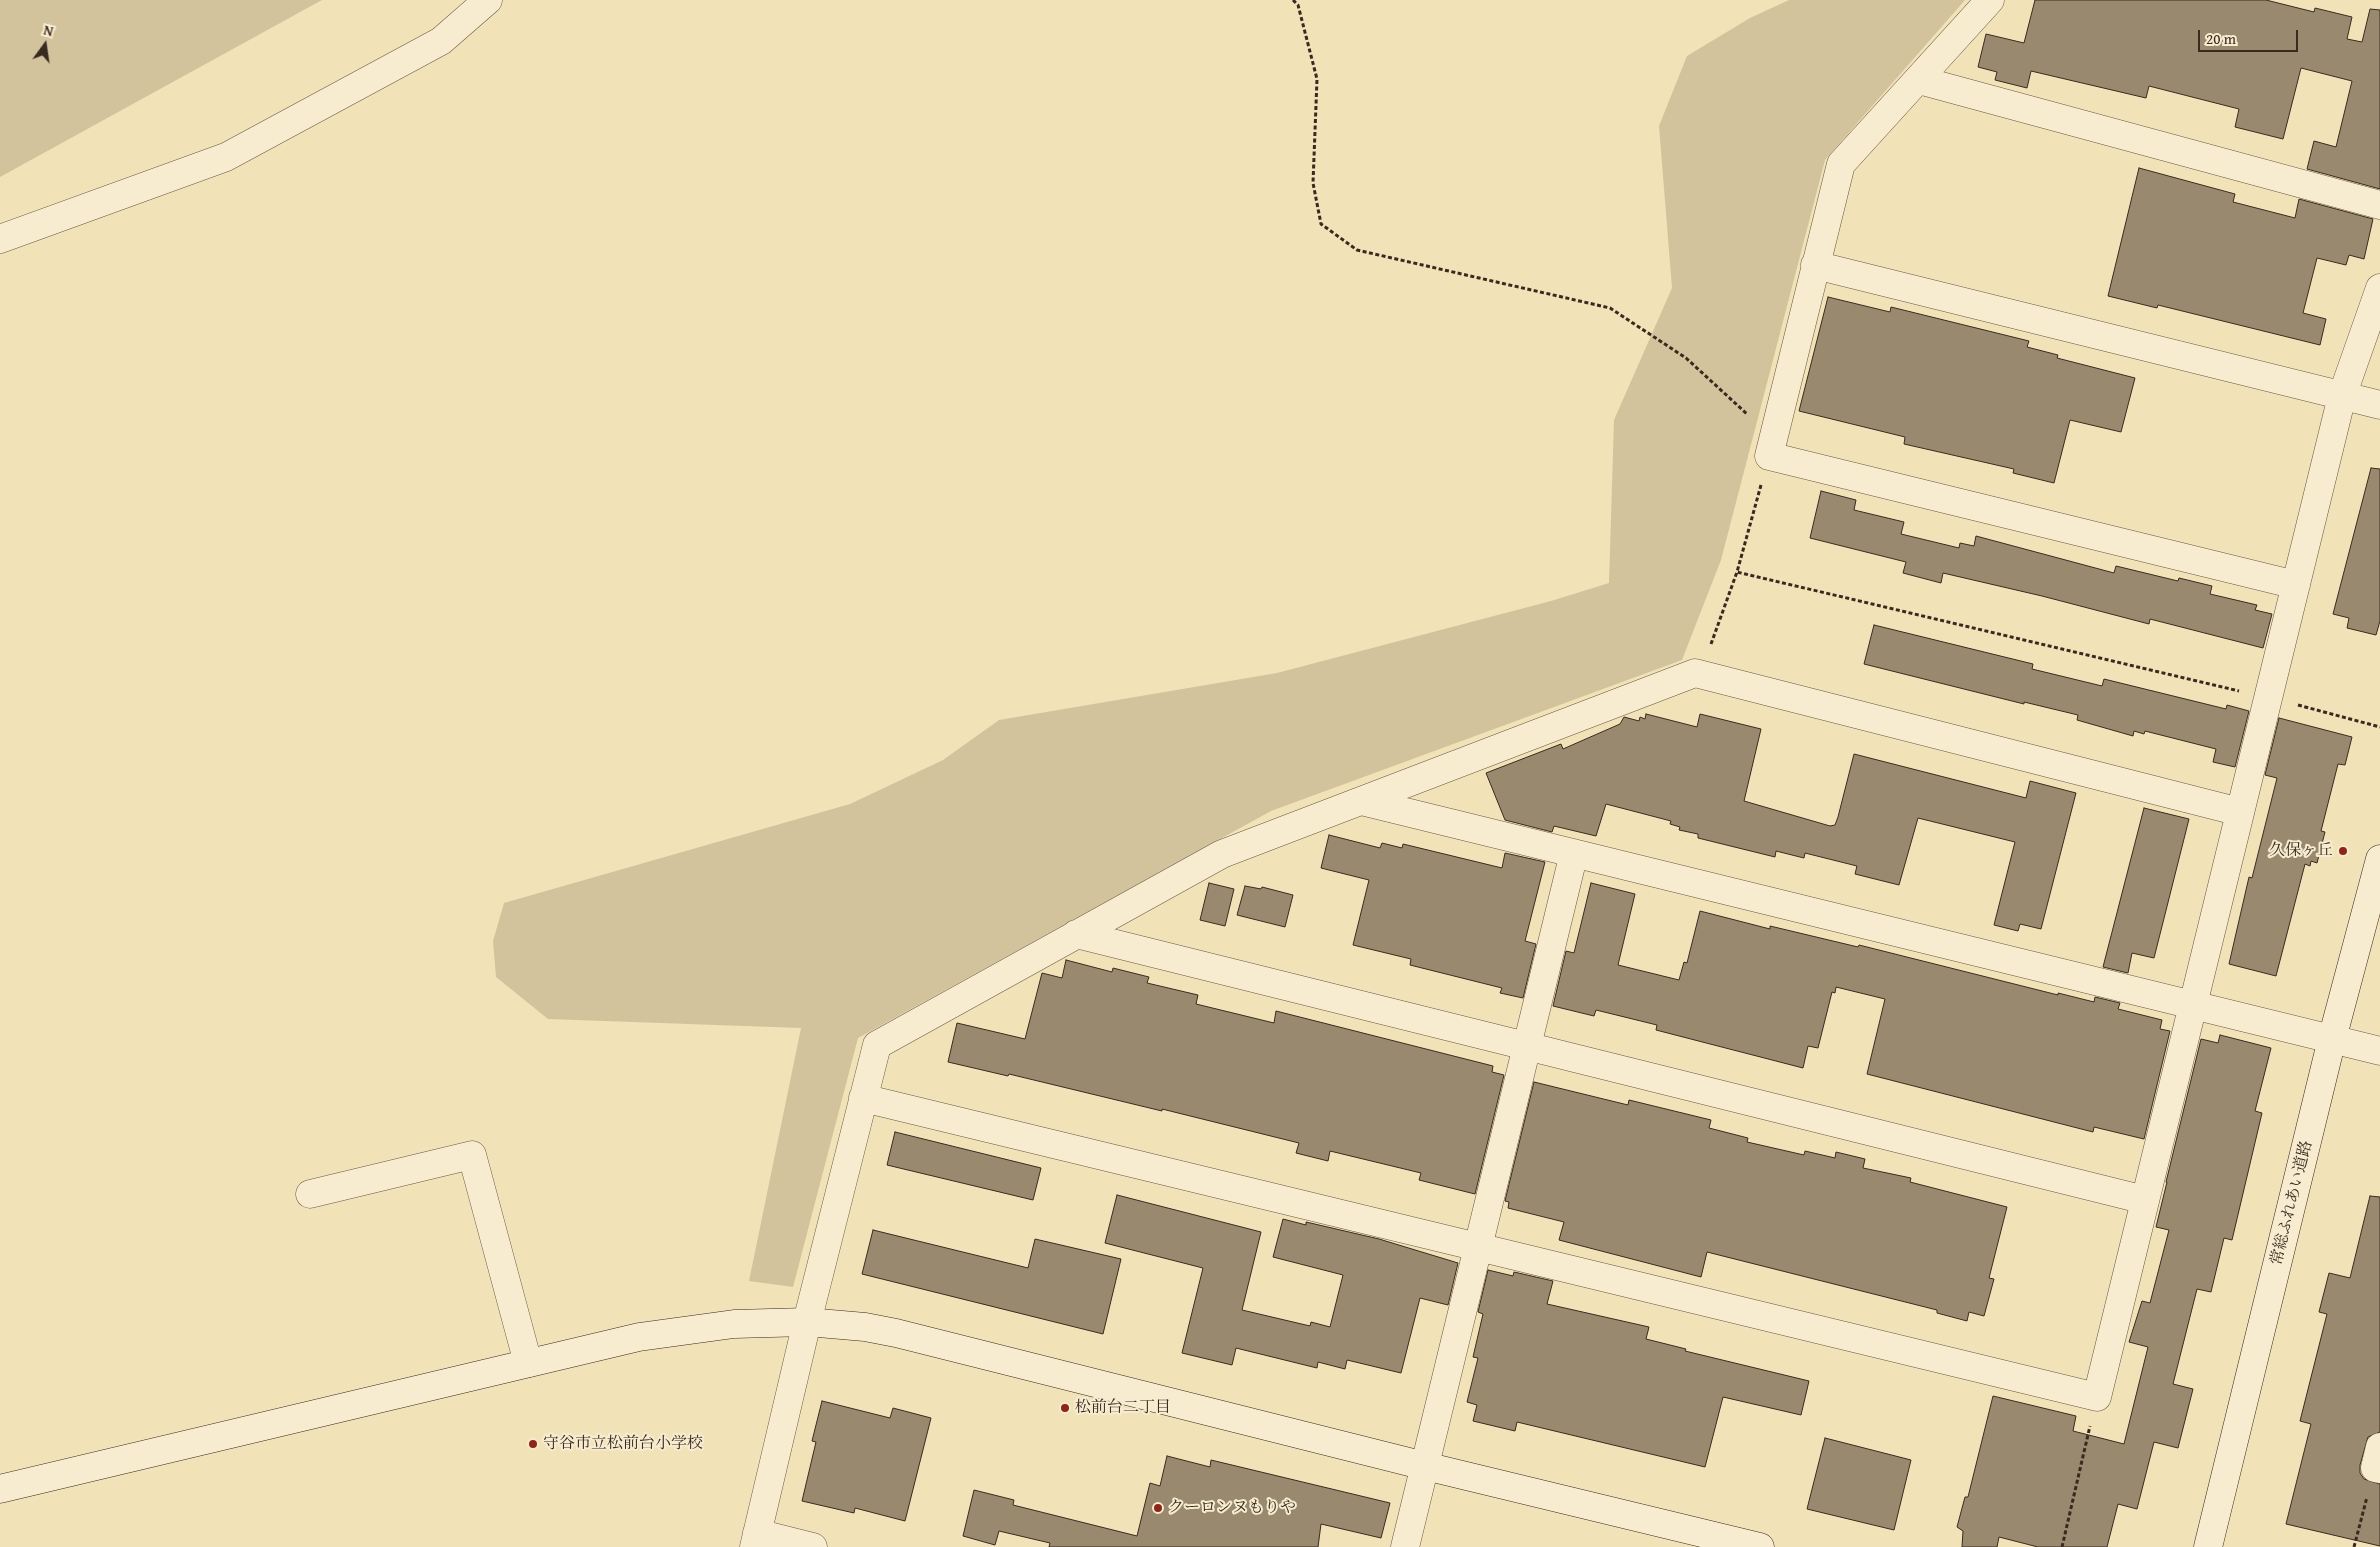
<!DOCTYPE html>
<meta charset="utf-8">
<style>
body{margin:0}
#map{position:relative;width:2380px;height:1547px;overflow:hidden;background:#f2e2b7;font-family:"Gentium Book Plus",serif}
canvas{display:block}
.north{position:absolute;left:20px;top:20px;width:50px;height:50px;-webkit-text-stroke:4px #f7ecd0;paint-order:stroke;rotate:14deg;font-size:14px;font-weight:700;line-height:20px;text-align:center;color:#392a20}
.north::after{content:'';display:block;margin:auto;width:18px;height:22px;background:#392a20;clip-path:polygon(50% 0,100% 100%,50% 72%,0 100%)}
.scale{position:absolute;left:2198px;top:30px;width:100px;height:22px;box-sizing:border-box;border:2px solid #392a20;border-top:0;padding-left:6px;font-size:15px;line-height:18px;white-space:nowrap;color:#392a20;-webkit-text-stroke:4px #f7ecd0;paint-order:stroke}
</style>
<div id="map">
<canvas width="2380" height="1547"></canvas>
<div class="north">N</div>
<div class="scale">20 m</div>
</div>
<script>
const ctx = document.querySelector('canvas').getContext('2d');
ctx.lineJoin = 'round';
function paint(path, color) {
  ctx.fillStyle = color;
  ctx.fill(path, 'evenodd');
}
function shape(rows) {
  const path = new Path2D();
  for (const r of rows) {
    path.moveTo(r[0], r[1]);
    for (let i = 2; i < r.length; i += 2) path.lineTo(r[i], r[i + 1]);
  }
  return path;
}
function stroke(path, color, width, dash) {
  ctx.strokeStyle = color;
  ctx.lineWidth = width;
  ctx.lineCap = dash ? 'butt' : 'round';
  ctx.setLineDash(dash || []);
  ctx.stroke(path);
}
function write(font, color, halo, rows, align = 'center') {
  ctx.font = font + ' "Gentium Book Plus","Noto Serif JP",serif';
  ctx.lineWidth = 4;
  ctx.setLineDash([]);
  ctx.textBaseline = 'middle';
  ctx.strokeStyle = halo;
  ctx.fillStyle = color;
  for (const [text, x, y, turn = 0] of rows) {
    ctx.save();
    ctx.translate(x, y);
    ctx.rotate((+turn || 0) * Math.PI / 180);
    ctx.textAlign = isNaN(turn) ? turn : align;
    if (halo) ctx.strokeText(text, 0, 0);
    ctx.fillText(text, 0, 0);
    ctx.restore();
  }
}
paint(shape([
 [0,0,322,0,0,177],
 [1789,0,1965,0,1825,160,1721,560,1682,660,1271,811,858,1038,793,1287,749,1281,801,1028,548,1019,496,977,493,941,504,903,850,804,943,760,999,720,1277,673,1551,601,1609,583,1614,420,1672,288,1659,126,1687,56,1750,18]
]), '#d3c39d');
const building = shape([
 [2035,0,2266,0,2314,12,2315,8,2352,17,2347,39,2362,42,2370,9,2380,10,2380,189,2307,169,2314,141,2336,147,2352,81,2301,68,2283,139,2235,127,2239,109,2149,86,2146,98,2031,71,2027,88,1995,80,1997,72,1978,67,1986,34,2024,43,2035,0],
 [2139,168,2235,194,2233,202,2295,218,2299,199,2373,219,2364,259,2349,255,2346,265,2317,258,2303,313,2326,319,2320,345,2158,305,2157,308,2108,296,2139,168],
 [1828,297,1890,312,1891,307,2029,341,2027,347,2058,355,2057,358,2135,378,2121,432,2070,420,2054,483,2013,473,2014,469,1904,444,1905,437,1799,411,1828,297],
 [2371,468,2380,469,2380,621,2376,635,2347,628,2349,618,2333,614,2371,468],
 [1821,491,1856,500,1854,510,1904,522,1901,534,1959,548,1960,543,1974,546,1976,536,2114,573,2116,566,2178,581,2179,578,2212,586,2210,594,2257,605,2255,610,2272,614,2263,648,2150,619,2149,624,2042,596,1943,573,1941,583,1903,573,1906,562,1810,538,1821,491],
 [1874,625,2033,664,2032,669,2102,686,2104,679,2226,709,2227,705,2249,711,2235,767,2213,762,2216,749,2145,731,2144,734,2134,731,2133,736,2077,720,2078,715,2024,702,2024,704,1864,664,1874,625],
 [1646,714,1697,727,1700,714,1761,729,1744,801,1830,826,1835,825,1838,817,1854,754,2026,798,2030,781,2076,793,2041,929,2020,924,2018,931,1994,925,2015,842,1918,818,1899,885,1855,874,1857,866,1805,853,1804,858,1776,851,1775,857,1698,838,1698,834,1679,830,1680,827,1670,824,1671,821,1606,804,1596,836,1554,826,1552,832,1505,820,1486,773,1561,744,1563,749,1620,724,1624,717,1639,721,1640,717,1645,719,1646,714],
 [2279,718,2352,737,2345,765,2338,764,2321,831,2325,832,2317,863,2311,861,2310,866,2305,864,2276,976,2229,964,2249,877,2252,878,2277,778,2265,775,2279,718],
 [2144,808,2189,819,2154,958,2132,953,2128,973,2103,967,2144,808],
 [1329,835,1380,848,1382,843,1402,848,1403,844,1502,868,1505,853,1545,862,1525,941,1536,944,1523,998,1500,993,1502,988,1410,965,1411,959,1353,945,1369,880,1321,868,1329,835],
 [1209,883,1234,889,1225,926,1200,920,1209,883],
 [1591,883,1635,894,1618,965,1679,980,1684,962,1687,963,1700,911,1770,929,1770,926,1858,947,1859,945,2058,995,2058,993,2094,1002,2095,997,2120,1003,2118,1009,2162,1020,2160,1029,2170,1031,2144,1139,2094,1127,2093,1132,1867,1074,1885,999,1836,987,1835,993,1832,992,1818,1048,1808,1046,1803,1068,1656,1030,1657,1025,1596,1010,1594,1016,1553,1006,1566,951,1574,953,1591,883],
 [1245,886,1261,889,1262,887,1293,895,1285,927,1237,915,1245,886],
 [1066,960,1112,972,1113,968,1149,977,1147,983,1198,995,1196,1004,1274,1023,1276,1011,1493,1066,1492,1072,1504,1075,1475,1194,1419,1180,1421,1173,1330,1151,1328,1161,1296,1153,1299,1143,1162,1109,1162,1111,1009,1074,1008,1076,948,1062,957,1023,1025,1039,1042,973,1062,978,1066,960],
 [2220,1035,2271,1048,2255,1111,2262,1113,2232,1240,2224,1238,2211,1292,2197,1289,2173,1384,2193,1389,2178,1448,2154,1442,2137,1509,2118,1504,2107,1547,2038,1547,1999,1537,1997,1547,1962,1547,1963,1531,1957,1527,1965,1497,1968,1497,1993,1396,2076,1416,2073,1431,2124,1444,2148,1347,2129,1342,2142,1301,2150,1303,2169,1230,2156,1227,2167,1182,2166,1182,2201,1039,2218,1043,2220,1035],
 [1534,1082,1628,1105,1629,1100,1711,1120,1709,1128,1748,1138,1747,1142,1804,1155,1805,1151,1835,1158,1836,1152,1865,1159,1863,1168,1911,1178,1910,1182,2007,1207,1989,1278,1994,1279,1984,1316,1969,1312,1967,1321,1937,1313,1937,1310,1707,1252,1701,1277,1559,1240,1564,1222,1508,1208,1509,1202,1505,1201,1534,1082],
 [895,1132,1041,1168,1033,1200,887,1165,895,1132],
 [1117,1195,1261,1232,1242,1310,1310,1326,1311,1322,1330,1327,1343,1275,1273,1257,1283,1219,1306,1225,1306,1222,1379,1239,1458,1263,1448,1305,1420,1298,1401,1373,1347,1360,1345,1369,1318,1362,1317,1368,1236,1348,1232,1365,1182,1353,1203,1268,1105,1243,1117,1195],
 [2370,1196,2380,1197,2380,1432,2368,1437,2360,1465,2360,1473,2364,1479,2380,1484,2380,1546,2286,1524,2311,1424,2300,1421,2327,1314,2319,1312,2329,1273,2350,1278,2370,1196],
 [873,1230,1028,1268,1035,1239,1121,1259,1103,1334,862,1274,873,1230],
 [1488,1270,1513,1276,1514,1272,1553,1281,1547,1304,1649,1327,1646,1339,1686,1349,1685,1351,1809,1381,1801,1415,1723,1397,1705,1467,1517,1422,1515,1431,1473,1421,1477,1405,1467,1402,1478,1358,1473,1357,1483,1314,1478,1312,1488,1270],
 [822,1401,890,1418,893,1408,931,1418,905,1521,855,1508,854,1513,802,1501,816,1442,812,1441,822,1401],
 [1825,1438,1911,1460,1894,1530,1807,1509,1825,1438],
 [1167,1456,1210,1467,1211,1460,1390,1503,1381,1538,1321,1524,1318,1547,1049,1547,1050,1543,999,1531,995,1545,963,1536,974,1490,1014,1500,1013,1505,1137,1536,1150,1483,1160,1486,1167,1456]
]);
paint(building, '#998a6f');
stroke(building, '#392a20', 1);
const street = shape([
 [1990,0,1841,164,1769,456,2296,585],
 [1919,80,2380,205],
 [0,239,226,157,441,41,488,0],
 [1815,265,2380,405],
 [1361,801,2380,1051],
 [1076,934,2145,1200],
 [863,1098,2097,1397,2342,396,2380,288],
 [310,1194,472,1155,528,1363],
 [2380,1447,2375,1468,2380,1469],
 [757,1533,813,1547],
 [754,1547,807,1322,877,1045,1222,854,1695,673,2240,812],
 [1405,1547,1574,853]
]);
const secondary = shape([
 [0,1489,639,1337,734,1324,807,1322,865,1327,896,1333,1425,1466,1760,1547],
 [2208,1547,2332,1039,2380,859]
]);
stroke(street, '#675846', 29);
stroke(secondary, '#392a20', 29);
stroke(shape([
 [1293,0,1298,5,1317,79,1313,183,1321,224,1357,250,1610,308,1686,358,1747,414],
 [1761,485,1737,572,2239,691],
 [1711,644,1737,572],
 [2298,705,2380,727],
 [2062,1547,2090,1426],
 [2354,1547,2367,1497]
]), '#392a20', 3, [4, 2.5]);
stroke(street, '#f7ecd0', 28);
stroke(secondary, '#f7ecd0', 28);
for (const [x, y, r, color] of [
 [2343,851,5,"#8f2418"],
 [1065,1408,5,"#8f2418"],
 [533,1444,5,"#8f2418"],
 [1158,1508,5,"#8f2418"]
]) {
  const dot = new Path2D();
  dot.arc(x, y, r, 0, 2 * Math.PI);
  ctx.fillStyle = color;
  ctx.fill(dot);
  stroke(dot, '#f7ecd0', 2);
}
write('16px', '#392a20', '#f7ecd0', [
 ["久保ヶ丘",2333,851,"right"],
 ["松前台二丁目",1075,1408],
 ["守谷市立松前台小学校",543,1444],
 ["クーロンヌもりや",1168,1508]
], 'left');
write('16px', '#392a20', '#f7ecd0', [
 ["常総ふれあい道路",2292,1203,-76]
]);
</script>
